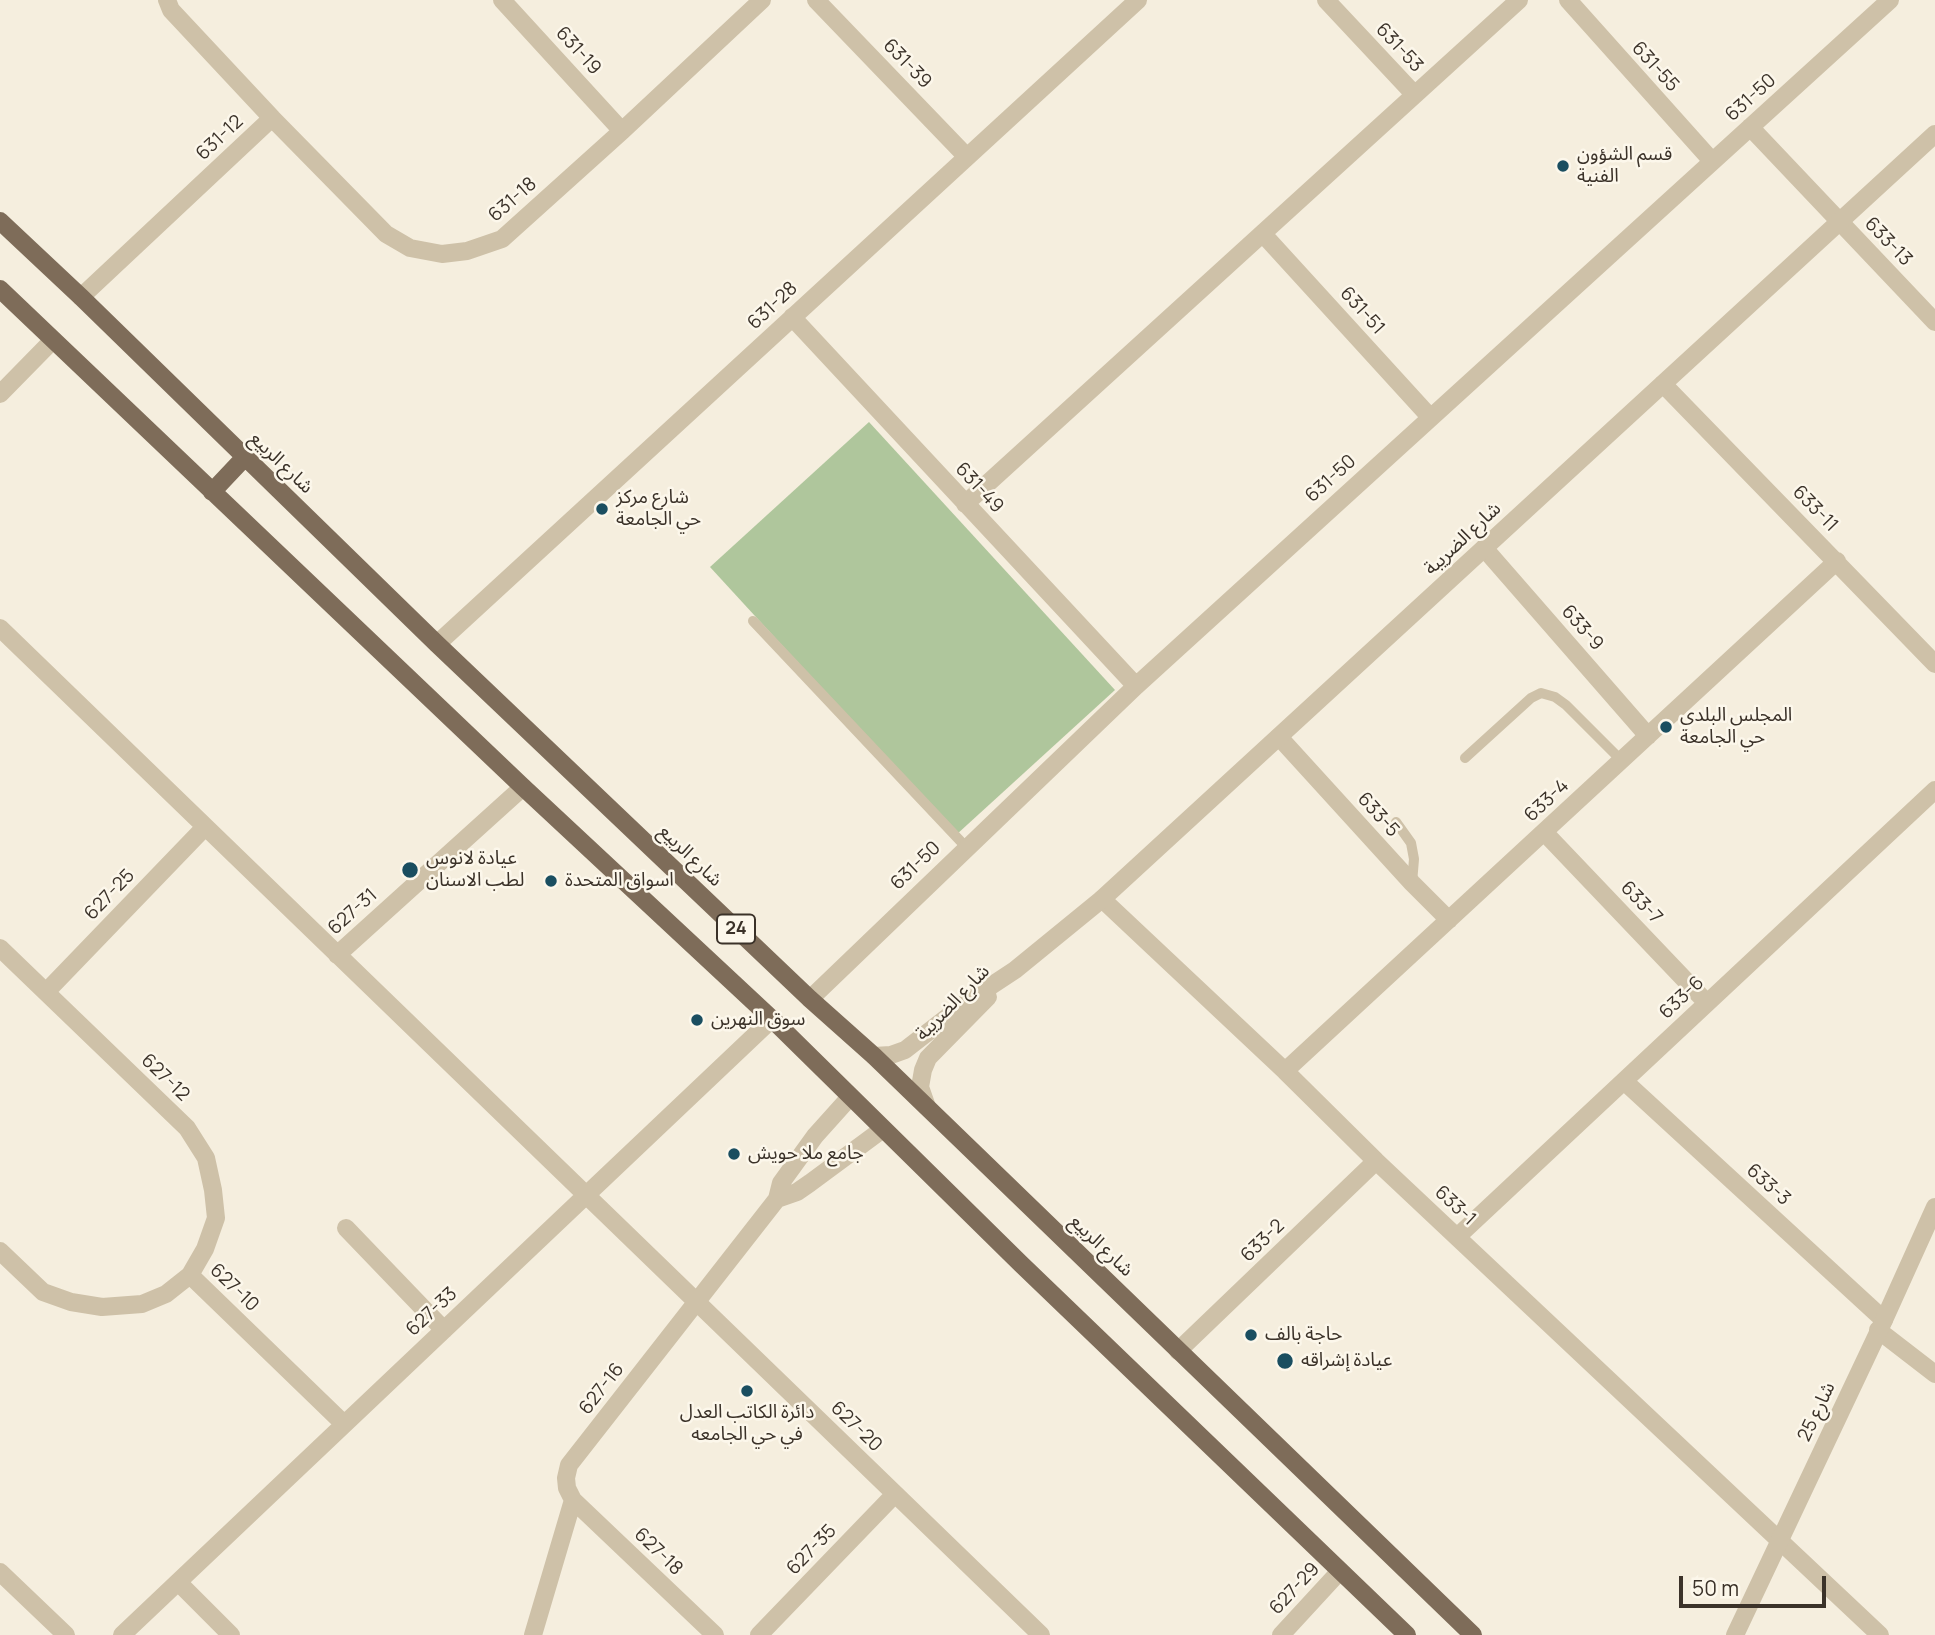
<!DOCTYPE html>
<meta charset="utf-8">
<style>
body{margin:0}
#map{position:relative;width:1935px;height:1635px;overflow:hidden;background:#f5eede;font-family:Manrope,sans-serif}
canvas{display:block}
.scale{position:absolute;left:1679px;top:1576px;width:147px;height:32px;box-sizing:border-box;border:4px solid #3b3229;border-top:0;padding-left:9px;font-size:21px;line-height:24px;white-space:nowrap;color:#3b3229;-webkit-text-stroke:5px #fcf7eb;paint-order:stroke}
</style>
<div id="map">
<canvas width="1935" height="1635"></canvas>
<div class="scale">50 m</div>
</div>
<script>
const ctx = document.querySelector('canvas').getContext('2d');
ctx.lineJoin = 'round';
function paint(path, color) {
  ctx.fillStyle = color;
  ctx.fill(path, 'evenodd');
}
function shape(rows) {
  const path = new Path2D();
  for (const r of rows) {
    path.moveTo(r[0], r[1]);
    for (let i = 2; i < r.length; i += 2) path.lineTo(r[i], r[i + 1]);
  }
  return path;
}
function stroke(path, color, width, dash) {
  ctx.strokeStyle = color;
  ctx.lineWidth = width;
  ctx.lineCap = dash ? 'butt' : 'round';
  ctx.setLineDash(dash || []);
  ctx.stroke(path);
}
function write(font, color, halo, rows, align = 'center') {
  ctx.font = font + ' Manrope,"Noto Sans Arabic",sans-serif';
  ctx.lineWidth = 5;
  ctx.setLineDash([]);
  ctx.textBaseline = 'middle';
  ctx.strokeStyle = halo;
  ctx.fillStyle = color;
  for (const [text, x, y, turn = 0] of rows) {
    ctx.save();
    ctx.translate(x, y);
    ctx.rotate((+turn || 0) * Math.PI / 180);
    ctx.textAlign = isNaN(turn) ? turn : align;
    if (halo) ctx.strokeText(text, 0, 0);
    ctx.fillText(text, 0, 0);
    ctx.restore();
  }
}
paint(shape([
 [869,422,1115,690,956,835,710,567]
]), '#afc69c');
stroke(shape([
 [753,621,966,847],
 [1465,758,1531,698,1541,693,1555,697,1566,705,1621,760],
 [1396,822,1411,843,1414,859,1412,883]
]), '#cec1a8', 10);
stroke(shape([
 [502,0,622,131],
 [816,0,967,157],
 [1326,0,1414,94],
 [1568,0,1712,161],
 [272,118,386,234,410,248,442,254,467,251,502,239,622,131,762,0],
 [1750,127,1935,322],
 [1263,234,1430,417],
 [81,297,272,118,171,10,167,0],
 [792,317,1136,686],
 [1663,384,1935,664],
 [0,394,53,340],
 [965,504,1519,0],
 [1484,548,1648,736],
 [0,628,1041,1635],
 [437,644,1138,0],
 [1279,737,1412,883,1449,920],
 [1544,832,1707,1003],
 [1102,899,1285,1071,1376,1161,1880,1635],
 [0,948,187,1128,206,1158,213,1190,216,1218,205,1249,190,1275],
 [337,955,523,787],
 [46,992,205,827],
 [810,999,1136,686,1890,0],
 [1285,1071,1837,561],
 [1624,1081,1884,1320],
 [777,1199,797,1192,810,1183,883,1129],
 [346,1228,444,1330],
 [1457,1237,1935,790],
 [0,1251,43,1292,71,1302,102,1307,142,1304,166,1294,190,1275,344,1424],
 [1878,1330,1935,1374],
 [1178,1351,1376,1161],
 [573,1500,715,1635],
 [0,1572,66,1635],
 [178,1582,231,1635],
 [122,1635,772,1019],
 [533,1635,573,1500,567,1488,566,1478,569,1465,777,1199,781,1183,815,1136,850,1097],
 [759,1635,895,1494],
 [1281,1635,1340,1571]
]), '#cec1a8', 18);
stroke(shape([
 [874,1056,891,1055,905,1050,968,1001,1015,970,1102,899,1935,134],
 [927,1107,920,1087,923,1070,928,1058,988,997],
 [1735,1635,1884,1320,1935,1207]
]), '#cec1a8', 18);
stroke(shape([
 [0,221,81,297,437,644,810,999,874,1056,1473,1635],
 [0,289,523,787,772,1019,1021,1264,1407,1635],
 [212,492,245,457]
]), '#7e6c59', 18);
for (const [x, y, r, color] of [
 [1563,166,7,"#1a4e60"],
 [602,509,7,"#1a4e60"],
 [1666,727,7,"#1a4e60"],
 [410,870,9,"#1a4e60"],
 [551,881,7,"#1a4e60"],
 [697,1020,7,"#1a4e60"],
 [734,1154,7,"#1a4e60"],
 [1251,1335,7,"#1a4e60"],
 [1285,1361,9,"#1a4e60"],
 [747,1391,7,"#1a4e60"]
]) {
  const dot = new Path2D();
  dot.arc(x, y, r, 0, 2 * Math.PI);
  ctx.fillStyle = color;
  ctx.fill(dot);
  stroke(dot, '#fcf7eb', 2.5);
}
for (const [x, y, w] of [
 [736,929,38]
]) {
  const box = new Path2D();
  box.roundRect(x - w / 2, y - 14.5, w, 29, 5);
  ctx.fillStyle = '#fcf7eb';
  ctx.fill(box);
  stroke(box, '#3b3229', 2);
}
write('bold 18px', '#3b3229', null, [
 ["24",736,929]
]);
write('19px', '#3b3229', '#fcf7eb', [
 ["631-53",1399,48,47],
 ["631-19",578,51,48],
 ["631-39",907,64,46],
 ["631-55",1655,67,48],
 ["631-50",1751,98,-42],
 ["631-12",220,138,-43],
 ["631-18",513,200,-41],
 ["633-13",1888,242,46],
 ["631-28",773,306,-43],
 ["631-51",1362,311,48],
 ["شارع الربيع",281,463,44],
 ["631-50",1331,479,-42],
 ["631-49",979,488,47],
 ["633-11",1815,509,46],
 ["شارع الضريبة",1463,539,-43],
 ["633-9",1582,628,49],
 ["633-4",1547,801,-43],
 ["633-5",1378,815,48],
 ["شارع الربيع",690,856,44],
 ["631-50",916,866,-44],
 ["627-25",110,895,-46],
 ["633-7",1641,903,46],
 ["627-31",353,912,-42],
 ["633-6",1682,998,-43],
 ["شارع الضريبة",953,1003,-46],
 ["627-12",165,1078,44],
 ["633-3",1768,1185,42],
 ["633-1",1455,1206,43],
 ["633-2",1263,1241,-44],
 ["شارع الربيع",1101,1246,44],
 ["627-10",234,1288,44],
 ["627-33",432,1312,-43],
 ["627-16",602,1389,-52],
 ["شارع 25",1817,1412,-65],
 ["627-20",856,1427,44],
 ["627-35",812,1550,-46],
 ["627-18",658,1552,44],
 ["627-29",1295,1589,-47]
]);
write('19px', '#3b3229', '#fcf7eb', [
 ["قسم الشؤون",1577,155],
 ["الفنية",1577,177],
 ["شارع مركز",616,498],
 ["حي الجامعة",616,520],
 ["المجلس البلدي",1680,716],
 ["حي الجامعة",1680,738],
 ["عيادة لانوس",426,859],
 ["لطب الاسنان",426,881],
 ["اسواق المتحدة",565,881],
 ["سوق النهرين",711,1020],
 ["جامع ملا حويش",748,1154],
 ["حاجة بالف",1265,1335],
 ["عيادة إشراقه",1301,1361],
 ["دائرة الكاتب العدل",747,1413,"center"],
 ["في حي الجامعه",747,1435,"center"]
], 'left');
</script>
